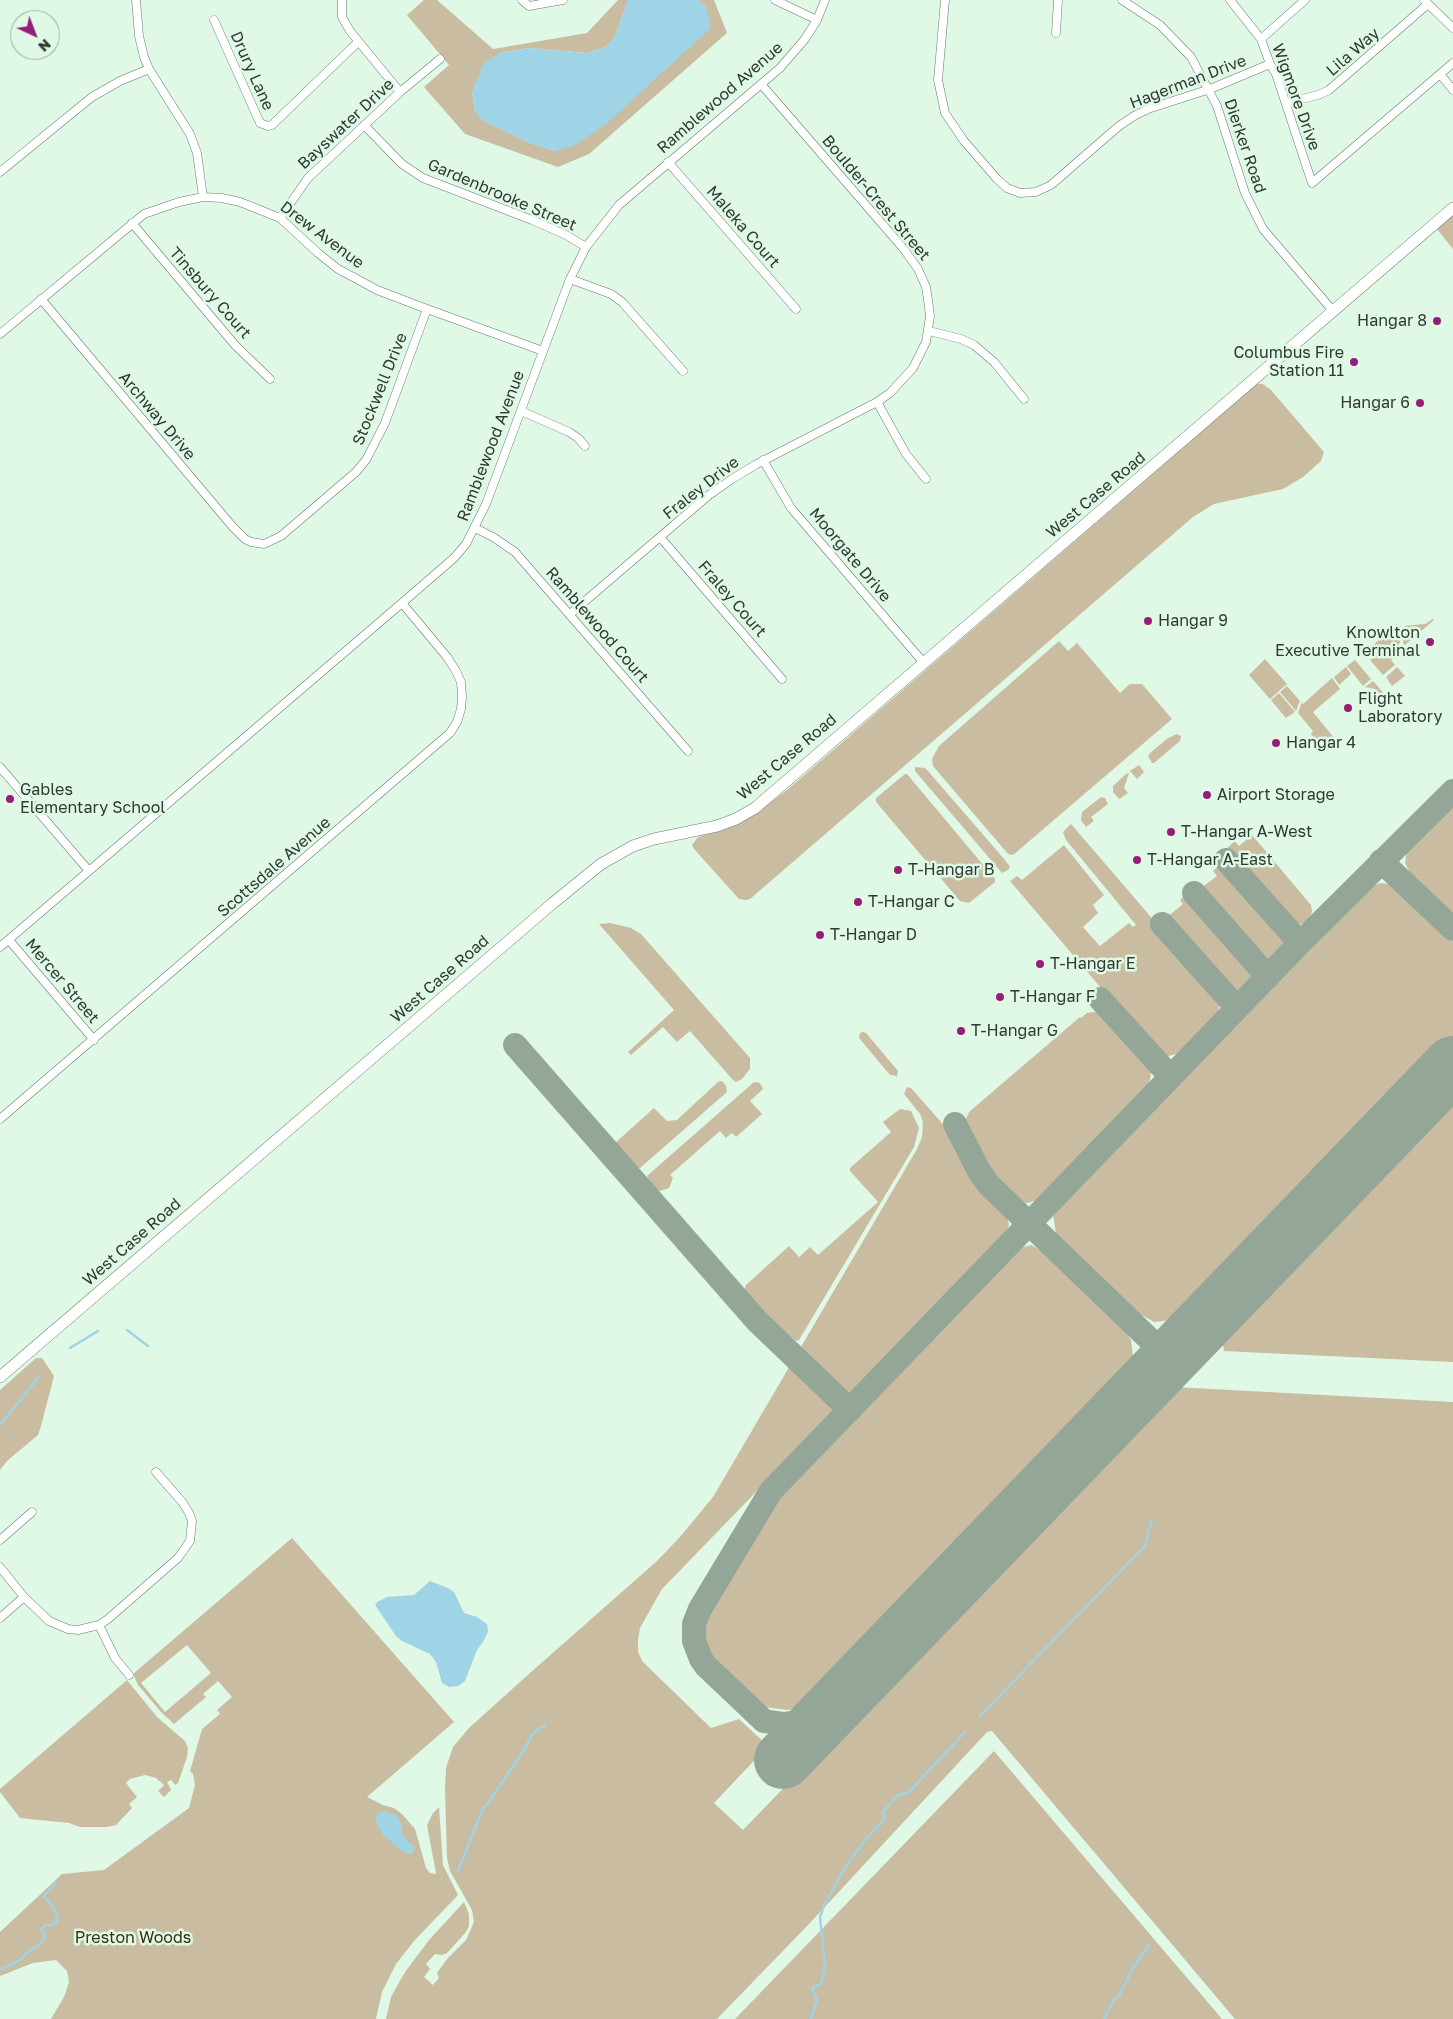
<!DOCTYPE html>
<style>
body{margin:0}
#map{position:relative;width:1453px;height:2019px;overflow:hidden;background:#dff9e6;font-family:"Golos Text",sans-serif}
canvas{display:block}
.north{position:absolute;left:10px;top:10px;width:50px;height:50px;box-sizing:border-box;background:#dff9e6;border:1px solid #99ac9e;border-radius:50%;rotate:137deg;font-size:14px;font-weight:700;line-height:20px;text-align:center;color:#2f3932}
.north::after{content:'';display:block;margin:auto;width:18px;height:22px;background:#961d77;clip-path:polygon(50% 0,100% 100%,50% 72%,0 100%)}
</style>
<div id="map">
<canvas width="1453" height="2019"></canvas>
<div class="north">N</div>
</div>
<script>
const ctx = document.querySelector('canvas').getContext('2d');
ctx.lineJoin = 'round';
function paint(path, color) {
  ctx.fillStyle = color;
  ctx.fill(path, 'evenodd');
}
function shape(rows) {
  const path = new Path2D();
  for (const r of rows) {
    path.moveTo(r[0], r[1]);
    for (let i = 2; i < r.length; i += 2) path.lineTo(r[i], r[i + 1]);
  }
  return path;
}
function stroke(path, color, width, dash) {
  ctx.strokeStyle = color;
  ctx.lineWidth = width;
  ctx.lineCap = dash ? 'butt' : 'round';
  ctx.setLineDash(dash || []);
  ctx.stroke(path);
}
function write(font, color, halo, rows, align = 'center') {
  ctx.font = font + ' "Golos Text",sans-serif';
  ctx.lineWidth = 5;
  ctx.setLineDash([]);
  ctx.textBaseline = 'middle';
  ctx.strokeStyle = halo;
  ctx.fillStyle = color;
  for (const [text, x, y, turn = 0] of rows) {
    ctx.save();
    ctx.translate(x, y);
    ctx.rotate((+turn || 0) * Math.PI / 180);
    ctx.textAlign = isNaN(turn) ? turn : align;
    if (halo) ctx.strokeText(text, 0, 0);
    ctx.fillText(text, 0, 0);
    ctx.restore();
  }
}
paint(shape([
 [424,0,437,0,493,49,587,33,618,0,628,0,614,39,605,47,587,53,529,48,500,53,472,92,475,111,484,121,530,143,555,151,706,7,698,0,714,0,727,33,589,154,558,167,465,134,424,87,449,65,407,15],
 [1453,215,1453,249,1437,229],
 [1257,384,1263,384,1271,390,1324,452,1321,461,1303,477,1283,489,1214,504,1193,517,750,899,746,900,739,899,694,849,692,845,698,837,736,824,752,816,787,790],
 [1433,619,1434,620,1405,645,1403,643,1404,626,1425,624],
 [1396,624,1401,626,1400,643,1397,646,1370,648],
 [1059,641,1068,651,1077,643,1120,693,1130,684,1142,684,1172,719,1013,855,1008,854,933,766,932,759,939,746],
 [1396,650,1399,653,1391,660,1395,665,1383,675,1370,660,1372,658,1368,654,1366,655,1365,654,1367,652],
 [1265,659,1287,684,1270,699,1249,675],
 [1355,660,1371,679,1363,686,1347,666],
 [1346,667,1351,674,1339,685,1334,677],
 [1397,667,1405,676,1392,686,1386,677],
 [1332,678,1340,689,1313,712,1335,739,1324,750,1311,734,1313,731,1298,713,1302,702,1303,704],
 [1373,681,1387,697,1384,700,1375,689,1365,687],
 [1287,686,1300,701,1296,711,1280,692],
 [1279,693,1295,712,1286,718,1271,700],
 [1177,734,1181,736,1180,741,1154,763,1152,763,1148,756,1150,753,1168,738],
 [1139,765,1144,772,1137,779,1130,771],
 [915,767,925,768,928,771,1005,860,1010,867,1008,870,1002,873,915,771],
 [1129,773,1124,788,1128,793,1119,799,1113,792,1113,786,1126,774],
 [905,774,907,774,995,879,995,882,969,903,960,901,876,802,876,798],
 [1101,797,1105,798,1108,804,1091,817,1094,821,1086,827,1081,820,1082,812],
 [1453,805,1453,916,1412,877,1405,863,1407,850],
 [1071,824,1218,995,1219,1009,1217,1014,1180,1053,1168,1056,1152,1048,1010,881,1017,876,1022,880,1064,845,1104,895,1093,905,1098,913,1083,927,1100,946,1129,923,1133,927,1136,925,1066,840,1063,832],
 [1252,835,1311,905,1312,911,1310,919,1304,923,1295,926,1288,922,1226,852,1227,848,1235,841,1239,846],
 [1222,863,1282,932,1284,943,1270,959,1263,960,1255,957,1197,891,1217,876,1213,871],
 [1380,883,1388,884,1397,890,1453,942,1453,1039,1180,1319,1154,1322,1133,1310,1056,1234,1053,1214,1354,902,1368,888],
 [1185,895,1190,896,1251,967,1252,979,1239,991,1229,992,1222,987,1165,921,1166,918,1183,904,1180,900],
 [610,923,631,928,641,934,750,1058,750,1069,742,1079,736,1082,732,1079,690,1031,677,1042,663,1027,631,1055,628,1052,674,1010,599,924],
 [1094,1012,1102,1013,1106,1016,1145,1060,1151,1072,1150,1080,1146,1088,1040,1199,1028,1203,1021,1202,1014,1199,987,1171,965,1129,965,1121,969,1112,1080,1017,1081,1018,1087,1013],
 [863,1032,866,1033,898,1071,897,1076,890,1075,859,1038,860,1033],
 [722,1081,726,1086,727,1092,640,1168,637,1168,615,1143,654,1108,667,1121,677,1120,718,1082],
 [754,1082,760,1083,763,1089,750,1101,762,1114,736,1137,732,1133,726,1138,720,1131,670,1175,673,1178,669,1188,660,1191,654,1189,647,1176],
 [907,1087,911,1088,948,1130,980,1186,1006,1212,1009,1225,1006,1234,662,1589,640,1628,638,1640,638,1652,643,1662,711,1728,739,1719,768,1746,714,1803,743,1830,1167,1391,1175,1387,1453,1402,1453,2019,1235,2019,992,1731,987,1732,809,1924,717,2019,386,2019,391,1997,405,1972,429,1940,464,1902,469,1914,469,1926,466,1932,447,1953,442,1955,435,1954,426,1964,430,1969,424,1977,433,1985,439,1978,437,1973,447,1959,466,1940,474,1922,472,1910,450,1871,447,1858,445,1789,446,1768,453,1747,469,1728,530,1673,657,1561,680,1537,713,1497,917,1149,922,1137,923,1122,920,1114,904,1094],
 [1453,1096,1453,1362,1224,1351,1222,1338],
 [900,1109,911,1111,919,1128,914,1147,799,1340,796,1341,775,1324,747,1294,745,1288,746,1285,789,1246,799,1257,810,1247,818,1255,878,1202,850,1171,850,1168,891,1132,883,1122],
 [1031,1245,1044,1252,1123,1328,1131,1340,1133,1356,1130,1373,808,1705,788,1710,764,1707,709,1655,704,1634,707,1618,778,1499,1020,1248],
 [36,1358,42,1358,54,1376,41,1426,38,1435,7,1461,0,1470,0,1390],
 [292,1538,454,1722,367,1797,383,1805,394,1808,402,1814,415,1829,426,1868,430,1873,435,1874,436,1873,427,1825,433,1813,439,1807,443,1865,458,1895,414,1941,396,1964,382,1992,376,2019,51,2019,64,1997,69,1982,67,1971,56,1960,33,1963,0,1976,0,1932,62,1874,104,1870,189,1808,195,1785,193,1774,190,1771,202,1729,220,1714,217,1710,232,1697,218,1681,203,1694,206,1697,174,1724,162,1713,138,1685,133,1674],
 [187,1645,211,1673,165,1712,141,1683],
 [127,1680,157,1717,185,1741,188,1748,187,1757,178,1783,175,1785,171,1780,167,1782,171,1790,164,1797,158,1791,164,1785,156,1778,145,1775,130,1779,126,1783,137,1797,129,1804,132,1808,116,1825,107,1827,80,1827,69,1823,20,1818,0,1792,0,1789],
 [994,1751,1222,2019,735,2019]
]), '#cabca0');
paint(shape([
 [628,0,698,0,706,7,711,28,605,125,573,146,555,151,530,143,483,121,475,111,472,92,483,64,500,53,529,48,587,53,605,47,614,39],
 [430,1581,448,1588,454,1592,464,1613,477,1617,487,1624,488,1632,483,1642,477,1650,465,1681,458,1686,449,1687,442,1683,436,1662,430,1654,402,1641,396,1636,375,1605,377,1602,387,1597,414,1595],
 [385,1811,396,1815,402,1824,402,1833,406,1840,415,1847,413,1853,409,1854,402,1851,383,1835,375,1820,378,1813]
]), '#9fd3e6');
stroke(shape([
 [127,1330,148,1346],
 [70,1348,98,1331],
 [0,1425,39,1377],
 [979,1717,1145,1546,1152,1519],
 [458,1871,481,1813,520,1756,533,1734,538,1729,545,1726],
 [0,1969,20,1960,28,1952,42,1943,45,1936,41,1929,46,1925,53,1925,58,1920,55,1910,44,1896,56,1883],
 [811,2019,817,2000,812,1988,821,1984,825,1968,820,1917,825,1903,846,1866,865,1840,885,1819,883,1812,898,1795,909,1792,965,1732],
 [1104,2019,1113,2001,1120,1994,1133,1968,1149,1945]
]), '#9fd3e6', 2.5);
stroke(shape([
 [1226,860,1300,943],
 [1381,861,1453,929],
 [1194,893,1268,977],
 [1162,924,1237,1008],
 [1100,999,1171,1077],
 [515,1045,757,1321,850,1410],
 [955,1124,979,1171,989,1185,1169,1358],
 [822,1718,784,1724,764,1721,706,1666,701,1659,694,1641,694,1624,700,1609,771,1491,1300,943,1453,791]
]), '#93a698', 24);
stroke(shape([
 [783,1760,1453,1065]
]), '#93a698', 58);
const street = shape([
 [136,0,139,36,144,57,149,69,190,134,197,153,203,197],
 [342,0,342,17,350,31,400,92],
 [522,0,529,6,563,0],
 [775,0,817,20],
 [945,0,938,80,945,113,964,141,997,179,1007,188,1020,193,1036,192,1051,185,1119,126,1134,116,1148,109,1210,89,1270,64],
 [1122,0,1160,25,1191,57,1217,106,1245,193,1263,229,1333,311],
 [1230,0,1261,39,1270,64,1276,74,1312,183,1453,63],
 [1424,0,1453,28],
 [214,20,260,123,268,126,272,125,358,42],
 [1056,33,1058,0],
 [1261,39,1305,0],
 [1440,74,1453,90],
 [1286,103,1318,95,1329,90,1428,4],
 [364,125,402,164,423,178,532,220,566,235,586,247],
 [668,162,796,309],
 [0,172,92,97,120,81,149,69],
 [280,218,308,178,400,92,440,59],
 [132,223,235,345,270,379],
 [570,279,611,294,622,302,683,371],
 [41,299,232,526,245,539,251,542,264,544,281,536,356,472,366,460,385,423,427,309],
 [929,331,961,339,974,345,994,362,1024,399],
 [0,334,144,214,179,202,203,197,222,198,240,202,280,218,318,253,338,269,355,278,377,290,427,309,543,351],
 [877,402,906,454,926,479],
 [521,411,569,432,578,438,585,446],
 [763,460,791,508,923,662],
 [475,528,493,537,515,552,688,751],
 [660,537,782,679],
 [570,614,709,495,732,479,755,465,877,402,890,393,913,368,926,342,930,316,928,300,926,287,918,269,903,248,761,84],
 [0,767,89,871],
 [9,940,94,1040],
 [0,947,402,603,454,558,466,544,486,504,570,279,586,247,619,205,780,68,805,39,817,20,825,0],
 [0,1119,450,733,457,722,461,709,462,697,461,682,456,671,447,657,402,603],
 [0,1540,32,1512],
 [0,1567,24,1597,49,1621,68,1629,78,1630,99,1625,108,1619,178,1558,190,1541,192,1521,189,1513,183,1503,156,1472],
 [0,1618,24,1597],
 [99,1625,115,1658,129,1675]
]);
const secondary = shape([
 [0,1377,553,903,601,864,633,846,654,839,717,826,736,819,755,808,1453,208]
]);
stroke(street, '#657c6b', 9);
stroke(secondary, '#657c6b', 12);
stroke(street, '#fff', 8);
stroke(secondary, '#fff', 11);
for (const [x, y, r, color] of [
 [1437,321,5,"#961d77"],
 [1354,362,5,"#961d77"],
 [1420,403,5,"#961d77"],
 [1148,621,5,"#961d77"],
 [1430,642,5,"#961d77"],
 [1348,708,5,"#961d77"],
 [1276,743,5,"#961d77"],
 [1207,795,5,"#961d77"],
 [10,799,5,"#961d77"],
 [1171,832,5,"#961d77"],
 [1137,860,5,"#961d77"],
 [898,870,5,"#961d77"],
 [858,902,5,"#961d77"],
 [820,935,5,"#961d77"],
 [1040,964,5,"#961d77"],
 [1000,997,5,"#961d77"],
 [961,1031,5,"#961d77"]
]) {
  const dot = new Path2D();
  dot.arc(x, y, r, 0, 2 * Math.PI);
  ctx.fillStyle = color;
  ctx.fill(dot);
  stroke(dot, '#dff9e6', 2);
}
write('16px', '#2f3932', '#dff9e6', [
 ["Lila Way",1353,52,-41],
 ["Drury Lane",252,71,66],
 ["Hagerman Drive",1188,82,-21],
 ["Wigmore Drive",1296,97,70],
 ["Ramblewood Avenue",720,98,-41],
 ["Bayswater Drive",346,124,-43],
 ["Dierker Road",1245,146,71],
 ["Gardenbrooke Street",502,195,23],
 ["Boulder-Crest Street",876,198,50],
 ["Maleka Court",743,227,49],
 ["Drew Avenue",322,235,37],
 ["Tinsbury Court",210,293,49],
 ["Stockwell Drive",380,389,-68],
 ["Archway Drive",157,416,50],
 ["Ramblewood Avenue",491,446,-69],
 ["Fraley Drive",701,488,-38],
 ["West Case Road",1096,495,-40],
 ["Moorgate Drive",850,555,50],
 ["Fraley Court",732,599,49],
 ["Ramblewood Court",597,625,49],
 ["West Case Road",787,757,-40],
 ["Scottsdale Avenue",274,867,-41],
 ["West Case Road",440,979,-41],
 ["Mercer Street",62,981,50],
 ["West Case Road",132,1242,-41]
]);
write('16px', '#2f3932', '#dff9e6', [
 ["Hangar 8",1427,321,"right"],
 ["Columbus Fire",1344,353,"right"],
 ["Station 11",1344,371,"right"],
 ["Hangar 6",1410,403,"right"],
 ["Hangar 9",1158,621],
 ["Knowlton",1420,633,"right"],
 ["Executive Terminal",1420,651,"right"],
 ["Flight",1358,699],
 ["Laboratory",1358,717],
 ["Hangar 4",1286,743],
 ["Gables",20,790],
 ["Elementary School",20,808],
 ["Airport Storage",1217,795],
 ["T-Hangar A-West",1181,832],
 ["T-Hangar A-East",1147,860],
 ["T-Hangar B",908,870],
 ["T-Hangar C",868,902],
 ["T-Hangar D",830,935],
 ["T-Hangar E",1050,964],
 ["T-Hangar F",1010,997],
 ["T-Hangar G",971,1031]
], 'left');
write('16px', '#3d2e0b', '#dff9e6', [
 ["Preston Woods",133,1938]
]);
</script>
